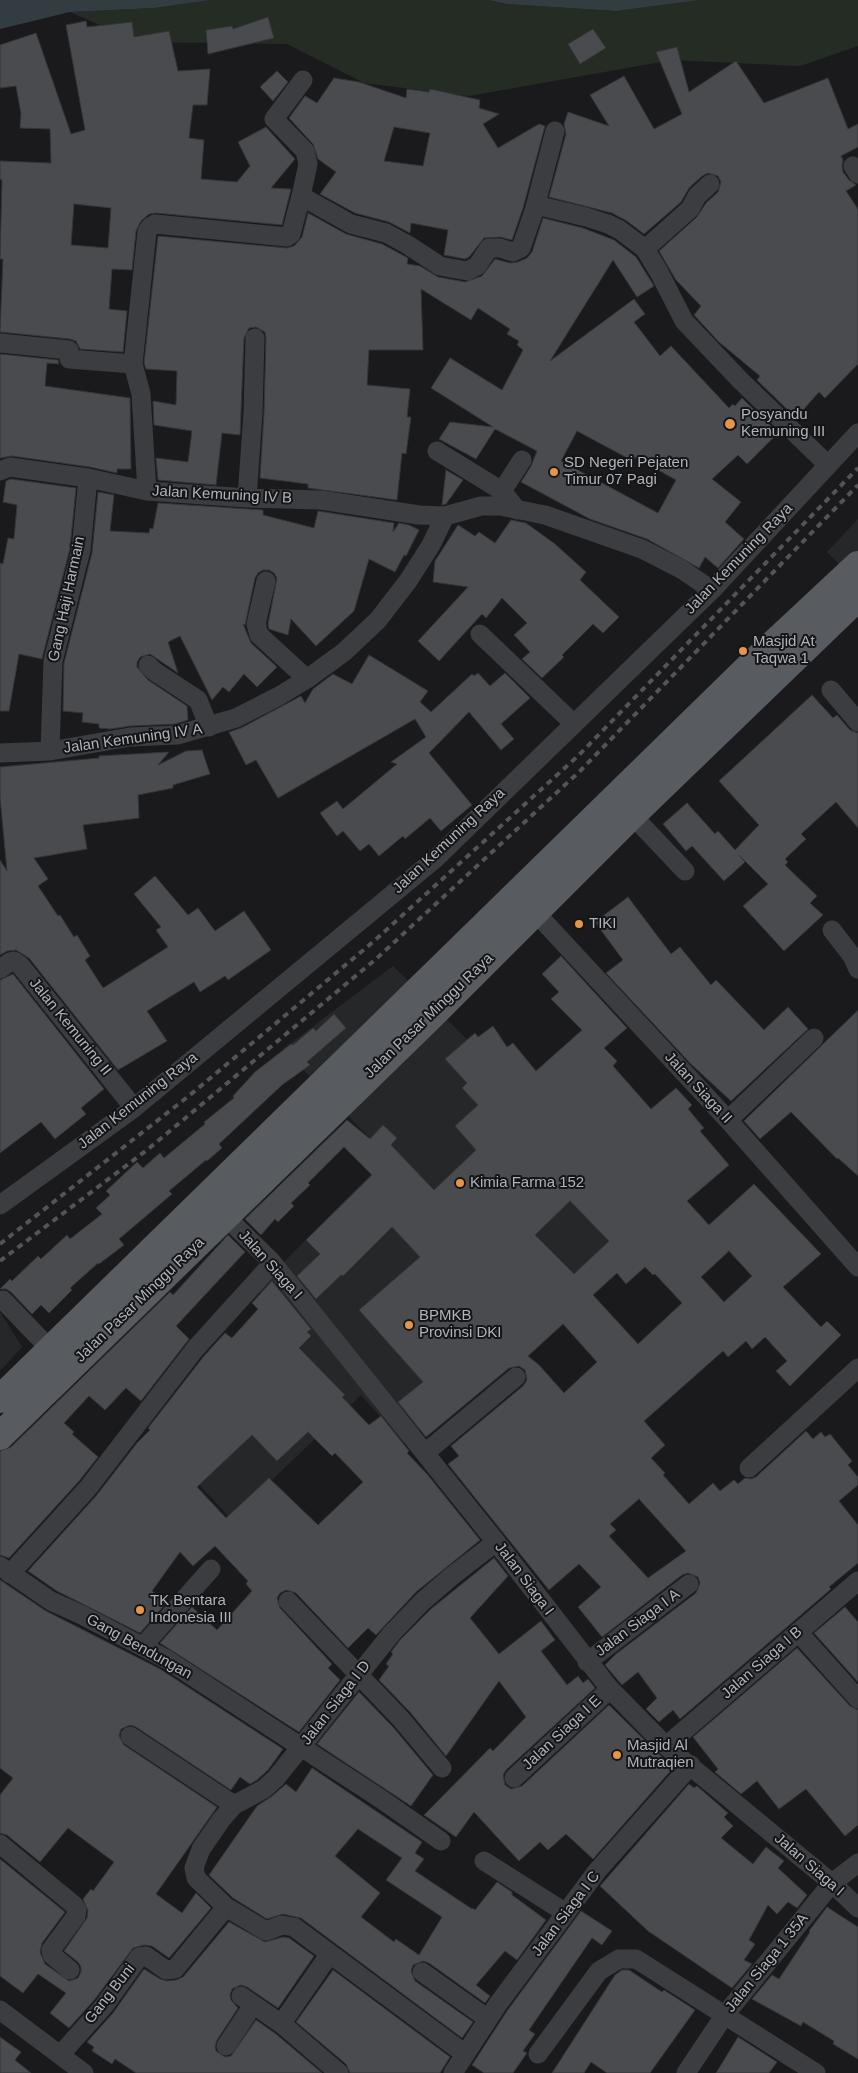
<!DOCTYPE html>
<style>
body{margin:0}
canvas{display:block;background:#1a1a1c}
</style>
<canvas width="858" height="2073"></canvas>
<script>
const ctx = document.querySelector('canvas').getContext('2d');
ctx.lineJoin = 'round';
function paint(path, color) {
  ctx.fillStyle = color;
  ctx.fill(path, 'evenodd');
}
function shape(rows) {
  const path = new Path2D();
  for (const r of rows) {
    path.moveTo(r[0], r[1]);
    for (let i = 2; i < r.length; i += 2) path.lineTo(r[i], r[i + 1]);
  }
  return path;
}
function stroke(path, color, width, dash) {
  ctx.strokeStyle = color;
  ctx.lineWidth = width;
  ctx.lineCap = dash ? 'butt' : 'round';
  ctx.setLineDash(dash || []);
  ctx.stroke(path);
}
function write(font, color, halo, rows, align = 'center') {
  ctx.font = font + ' Arial,sans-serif';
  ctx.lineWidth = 4;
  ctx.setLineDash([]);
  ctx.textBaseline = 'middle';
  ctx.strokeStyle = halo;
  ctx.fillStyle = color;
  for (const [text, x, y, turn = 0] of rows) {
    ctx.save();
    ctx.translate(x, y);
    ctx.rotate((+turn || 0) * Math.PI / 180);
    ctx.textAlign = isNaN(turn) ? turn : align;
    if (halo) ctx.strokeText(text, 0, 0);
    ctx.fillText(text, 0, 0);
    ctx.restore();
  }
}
paint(shape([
 [858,519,858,583,827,552],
 [393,966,642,1213,537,1328,404,1443,361,1395,231,1519,179,1463,300,1339,257,1289,388,1157,283,1049],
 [0,1312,22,1347,0,1371]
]), '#262729');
paint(shape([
 [211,0,488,0,507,4,616,11,700,0,858,0,858,46,800,66,672,60,469,96,364,83,287,44,139,42,70,12,154,8]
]), '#242c24');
paint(shape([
 [0,0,211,0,154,8,70,12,0,29],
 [488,0,700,0,616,11,507,4]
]), '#333d41');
const building = shape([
 [268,17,274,38,208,54,206,30,232,26,233,29,268,17],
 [86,21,87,27,132,22,134,37,169,31,178,71,210,69,207,105,193,105,189,138,204,140,201,179,237,182,250,166,238,142,266,127,295,159,271,188,291,189,282,225,156,213,149,214,141,221,136,231,132,270,112,269,109,309,127,311,123,352,80,349,76,341,70,339,0,332,3,259,0,259,2,180,0,179,0,161,51,163,50,129,20,128,21,114,16,86,0,88,0,45,36,33,71,134,85,130,66,25,86,21],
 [74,204,111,208,108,248,71,245,74,204],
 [593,29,606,48,580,64,568,44,593,29],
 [677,47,689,92,736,61,764,103,828,78,848,129,858,124,858,147,841,156,843,160,842,166,843,172,849,180,856,185,846,191,858,209,858,364,825,398,819,392,796,418,757,380,760,376,719,342,694,315,701,306,676,280,659,251,697,217,706,203,718,192,721,182,718,176,708,173,702,176,689,188,681,202,644,234,627,221,612,213,549,197,566,134,564,124,568,112,609,126,590,95,624,76,654,129,682,114,656,52,677,47],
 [277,71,288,82,273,101,260,87,277,71],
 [334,78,359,82,406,98,407,89,429,92,430,89,480,100,479,108,499,114,483,124,498,148,539,124,545,126,523,208,512,240,500,237,484,238,469,257,465,259,444,255,448,230,411,223,410,233,389,222,355,213,320,194,336,172,318,159,313,144,289,118,305,96,317,103,334,78],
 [394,127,430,133,423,166,384,161,394,127],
 [308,213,346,234,382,244,408,258,407,264,420,266,438,277,465,282,482,276,495,259,510,263,518,262,527,258,532,252,543,218,583,228,614,240,636,257,654,286,637,297,613,260,550,361,634,299,645,314,634,322,660,356,671,346,729,408,733,404,735,406,742,398,778,433,747,464,738,455,712,479,741,502,725,522,744,539,718,568,705,557,699,568,647,539,590,519,521,482,531,466,537,451,495,429,476,459,439,439,450,422,493,427,431,388,450,358,502,390,523,350,517,345,519,341,507,334,510,329,478,308,471,320,421,289,423,350,369,350,367,385,410,389,407,417,411,417,406,454,402,453,397,500,308,488,308,484,260,478,264,413,266,338,265,332,256,327,249,328,244,338,240,435,222,433,216,485,158,480,156,458,188,462,192,431,154,425,153,401,176,405,177,371,146,369,144,363,158,236,287,248,294,246,302,237,308,213],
 [577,431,633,461,635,457,676,480,658,513,561,461,577,431],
 [0,354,58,360,59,364,47,363,45,386,130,398,131,469,117,469,117,473,90,467,12,456,0,458,0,354],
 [446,470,463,480,446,504,442,505,446,470],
 [11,479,76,488,70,548,42,659,19,654,9,711,0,711,0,563,3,564,8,538,14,539,17,505,3,502,6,481,11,479],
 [98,492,114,495,110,531,149,533,150,528,153,529,158,503,263,510,263,515,314,528,318,511,394,523,393,532,399,523,409,525,419,530,406,556,404,555,395,572,369,559,354,611,316,646,291,619,288,635,269,629,268,624,277,578,274,573,269,570,263,570,258,573,255,578,245,625,243,624,251,643,277,667,257,687,244,674,229,692,223,687,212,700,180,636,168,642,178,673,150,654,140,657,137,662,137,667,148,680,187,706,188,720,175,724,130,726,110,729,99,728,99,724,82,722,83,713,63,711,64,663,92,553,98,492],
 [511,520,526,523,555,544,586,572,580,580,619,617,603,633,593,624,562,655,564,657,542,678,522,659,530,652,514,635,527,623,502,598,486,618,482,614,439,661,418,641,468,587,433,582,435,561,458,525,475,536,479,532,495,543,511,520],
 [369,655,428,691,420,702,431,712,472,674,474,676,478,673,490,686,505,673,530,698,501,724,514,739,501,750,469,712,429,753,472,805,441,831,430,818,405,839,403,836,379,856,369,844,360,851,343,831,337,836,320,813,337,801,343,809,397,764,391,762,426,737,415,719,278,798,256,760,246,765,229,732,241,728,301,696,305,703,313,689,333,674,352,684,369,655],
 [812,695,833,718,837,715,850,730,858,733,858,828,836,802,801,834,806,839,785,859,788,862,785,865,817,896,810,903,823,915,784,951,743,906,768,884,739,855,745,862,724,881,692,846,686,851,663,824,687,803,715,834,718,831,735,850,759,825,719,781,812,695],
 [202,750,210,774,173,785,173,788,138,795,139,818,83,825,87,849,34,858,48,879,38,886,58,916,60,915,74,937,77,935,90,956,85,960,103,988,168,947,156,930,161,927,134,894,155,876,188,915,198,908,215,931,244,911,271,950,228,980,225,976,200,992,194,982,147,1011,167,1041,118,1070,29,958,16,950,7,951,0,955,0,860,7,871,0,797,0,767,99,758,99,756,169,752,158,765,186,751,202,750],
 [628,897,671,954,680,947,711,985,716,980,764,1030,788,1007,808,1029,731,1101,691,1064,606,973,623,960,595,922,628,897],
 [561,956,627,1028,604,1048,617,1061,613,1066,651,1109,676,1088,692,1105,688,1109,704,1128,700,1131,729,1165,687,1201,709,1225,754,1184,821,1254,783,1287,821,1327,827,1321,841,1335,790,1386,776,1371,787,1361,765,1337,752,1349,746,1341,728,1357,723,1351,644,1421,665,1445,651,1458,665,1473,663,1475,689,1504,713,1483,720,1491,734,1480,738,1484,745,1478,751,1479,756,1477,806,1431,813,1439,821,1432,825,1437,830,1434,852,1461,848,1465,858,1477,858,1485,839,1501,858,1525,858,1563,829,1587,831,1589,680,1719,673,1710,659,1722,646,1709,657,1698,638,1672,622,1685,605,1665,616,1654,696,1593,700,1583,698,1577,688,1573,682,1575,602,1637,578,1607,601,1587,579,1564,549,1590,448,1464,459,1456,451,1446,523,1386,527,1380,525,1370,519,1366,509,1368,426,1437,398,1402,423,1382,359,1310,420,1257,392,1227,343,1276,341,1275,316,1299,297,1276,320,1254,306,1240,372,1175,344,1147,308,1183,310,1185,291,1203,294,1206,278,1222,275,1219,261,1235,245,1219,347,1120,370,1139,383,1125,397,1138,391,1145,434,1190,476,1150,455,1126,478,1105,462,1088,467,1083,445,1059,475,1033,478,1037,493,1026,507,1047,513,1043,536,1071,582,1030,551,999,559,992,542,974,561,956],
 [570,1201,609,1241,574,1274,535,1235,570,1201],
 [729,1251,752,1276,724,1302,701,1277,729,1251],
 [645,1267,653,1275,655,1274,682,1303,638,1344,593,1295,617,1273,626,1284,645,1267],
 [563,1324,597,1362,564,1393,539,1365,528,1356,563,1324],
 [639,1499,686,1551,648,1578,609,1536,616,1530,610,1524,639,1499],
 [13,974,104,1089,81,1108,86,1114,55,1139,41,1122,0,1153,0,980,13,974],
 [858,1010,858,1176,838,1158,837,1159,791,1112,760,1139,744,1121,858,1010],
 [334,1014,346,1028,307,1062,310,1065,282,1085,219,1144,222,1148,207,1161,206,1160,169,1191,172,1194,119,1239,124,1245,99,1264,98,1263,70,1288,72,1290,49,1313,41,1305,32,1314,11,1292,6,1289,0,1289,10,1279,12,1281,38,1256,41,1259,67,1235,70,1239,102,1214,96,1208,110,1195,106,1191,137,1162,143,1168,160,1153,164,1158,205,1124,204,1122,234,1098,233,1096,255,1072,291,1044,293,1045,313,1028,316,1031,334,1014],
 [228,1235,245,1252,176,1326,189,1339,141,1401,126,1388,105,1410,89,1396,64,1423,74,1432,72,1434,98,1457,79,1481,9,1558,0,1555,0,1451,11,1447,170,1292,173,1295,228,1235],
 [272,1281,311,1329,307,1332,311,1336,299,1348,345,1395,342,1397,369,1425,381,1416,409,1451,407,1453,427,1474,480,1540,416,1592,376,1635,368,1628,348,1648,296,1593,286,1590,280,1593,277,1598,280,1608,332,1664,328,1668,340,1680,299,1732,160,1643,192,1607,217,1630,252,1591,246,1584,248,1581,215,1546,193,1566,180,1552,152,1591,167,1602,140,1633,57,1591,28,1571,96,1496,137,1443,150,1430,148,1428,204,1356,225,1333,232,1338,258,1309,252,1303,272,1281],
 [308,1432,332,1456,335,1453,363,1482,318,1525,269,1478,226,1518,197,1487,252,1435,277,1461,308,1432],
 [494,1558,508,1576,470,1618,499,1654,541,1621,555,1640,541,1651,567,1685,578,1676,583,1683,588,1679,595,1688,506,1770,503,1775,505,1785,511,1789,522,1786,609,1705,673,1768,593,1859,566,1834,548,1850,540,1842,519,1861,474,1812,456,1837,424,1815,490,1748,493,1751,526,1717,499,1681,446,1756,410,1712,379,1680,389,1666,386,1664,393,1654,391,1652,400,1640,431,1609,494,1558],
 [0,1580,46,1611,160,1669,283,1749,268,1770,257,1780,250,1784,240,1777,231,1790,136,1727,130,1725,121,1729,119,1736,124,1745,217,1807,156,1894,182,1913,196,1893,211,1908,169,1958,152,1946,144,1945,133,1948,95,1999,69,2028,50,2013,66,1993,38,1974,23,1993,0,1976,0,1859,65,1912,42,1943,40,1952,45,1964,69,1981,78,1978,81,1972,81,1967,78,1962,64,1951,87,1918,88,1911,83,1899,91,1889,93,1891,114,1862,68,1828,40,1862,7,1835,0,1833,0,1795,13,1778,0,1768,0,1580],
 [845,1607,858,1622,858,1682,814,1633,845,1607],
 [797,1648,850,1706,858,1710,858,1825,845,1836,806,1789,779,1809,757,1781,741,1794,715,1772,718,1769,693,1737,797,1648],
 [359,1692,393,1727,433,1775,411,1806,317,1744,359,1692],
 [312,1768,422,1842,415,1853,424,1859,415,1871,472,1909,473,1908,475,1910,497,1882,512,1892,512,1895,546,1920,517,1960,505,1951,476,1985,490,1996,485,2003,429,1963,423,1961,413,1965,411,1971,415,1981,473,2022,462,2038,301,1918,283,1914,267,1919,233,1898,209,1875,257,1806,271,1797,286,1784,296,1792,312,1768],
 [358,1829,402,1858,386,1880,442,1917,419,1955,396,1939,394,1942,361,1917,380,1893,335,1856,358,1829],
 [689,1784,694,1788,697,1786,728,1813,724,1817,733,1826,721,1838,753,1864,766,1847,784,1861,778,1868,807,1895,797,1908,788,1902,777,1914,768,1905,749,1940,755,1944,744,1960,752,1964,732,1988,648,1931,600,1886,689,1784],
 [827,1907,858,1927,858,2059,833,2044,834,2041,803,2022,801,2026,752,1999,772,1975,779,1979,810,1932,809,1931,827,1907],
 [581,1911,612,1931,602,1945,592,1938,529,2030,535,2034,523,2051,527,2053,513,2073,484,2073,472,2065,507,2011,581,1911],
 [229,1922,265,1942,283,1937,289,1938,314,1956,278,2008,247,1987,241,1985,232,1989,230,1995,231,2000,238,2008,217,2040,215,2046,216,2051,225,2057,231,2056,256,2020,276,2034,322,2073,136,2073,115,2059,112,2064,92,2051,94,2047,87,2042,113,2013,144,1969,160,1979,167,1981,176,1980,183,1977,229,1922],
 [333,1970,450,2057,440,2073,350,2073,346,2064,296,2022,333,1970],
 [622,1970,629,1970,662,1992,664,1990,695,2010,650,2073,607,2073,591,2062,584,2073,552,2073,615,1975,622,1970],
 [0,2037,21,2052,15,2060,31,2073,0,2073,0,2037],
 [738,2037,777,2062,769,2073,716,2073,738,2037]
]);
paint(building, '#494b4e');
stroke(building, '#343538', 1);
stroke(shape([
 [853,166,858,174],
 [301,196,308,164,305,151,274,119,303,80],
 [536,205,586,217,608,224,620,230,645,249,659,272,684,321,740,380,828,465],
 [645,249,690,209,697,196,710,184],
 [0,343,69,350,69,359,133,364],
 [437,451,502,491,517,510],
 [0,471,10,467,88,478,147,491,247,498,321,500,419,515,445,516,481,506,500,506,545,515,642,549,681,569,712,590],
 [147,491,141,394,133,364,147,232,150,227,155,224,287,237,291,234,301,196,351,224,386,233,408,245,440,266,467,271,477,266,489,248,500,248,513,252,521,248,534,211,555,131],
 [502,491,522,460],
 [247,498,253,413,255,338],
 [266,581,256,624,259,635,307,679],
 [480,634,573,723],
 [148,665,154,671,198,700,209,727],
 [831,690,858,722],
 [50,751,53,661,81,550,88,478],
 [0,753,50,751,130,737,177,735,236,718,279,696,307,679,344,652,378,620,408,581,431,545,445,516],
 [632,815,685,871],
 [535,912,728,1120,858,1267],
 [832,930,852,956,858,969],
 [0,969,10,962,14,961,20,965,134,1108],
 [728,1120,814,1038],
 [0,1205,134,1108,435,859,712,590,858,433],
 [225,1216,271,1261,496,1542,610,1689,666,1746,832,1883,858,1908],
 [3,1300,50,1349],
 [425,1453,516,1377],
 [749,1468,858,1368],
 [0,1566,51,1601,82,1615,166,1659,381,1799,441,1841],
 [10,1574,88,1488,195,1349,273,1263],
 [288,1601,401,1719,442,1768],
 [798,1632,858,1699],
 [143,1646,211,1569],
 [587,1662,689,1584],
 [130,1736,234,1805],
 [666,1746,858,1581],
 [514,1778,610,1689],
 [0,1844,74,1905,77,1910,76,1916,51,1950,52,1955,70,1970],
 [484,1861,566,1913],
 [422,1972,488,2019],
 [241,1996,283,2025,339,2073],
 [0,2010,84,2073],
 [283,2025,284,2020,329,1955],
 [226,2046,253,2005],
 [465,2054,294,1927,282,1925,266,1931,226,1907,196,1878,194,1868,201,1849,221,1820,234,1805,264,1789,276,1778,392,1633,423,1601,452,1576,496,1542],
 [538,2054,599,1971,619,1959,636,1959,816,2073],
 [60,2055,104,2006,139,1957,146,1956,166,1970,175,1969,226,1907],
 [453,2073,498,2004,597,1871,691,1765],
 [686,2073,724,2016,832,1883,858,1863]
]), '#3b3d41', 19);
stroke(shape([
 [0,1399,753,663,858,565],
 [0,1436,432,1015,632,815,858,597]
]), '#585b5f', 28);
stroke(shape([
 [0,1244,190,1095,373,942,579,755,858,468],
 [0,1261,147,1150,376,959,580,771,858,485]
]), '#515458', 4, [6, 5]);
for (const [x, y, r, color] of [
 [730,424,6,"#e3954b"],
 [554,472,5,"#e3954b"],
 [743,651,5,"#e3954b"],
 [579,924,5,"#e3954b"],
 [460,1183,5,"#e3954b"],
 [409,1325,5,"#e3954b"],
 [140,1610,5,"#e3954b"],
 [617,1755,5,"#e3954b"]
]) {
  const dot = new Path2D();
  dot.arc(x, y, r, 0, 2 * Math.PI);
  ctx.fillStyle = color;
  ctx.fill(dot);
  stroke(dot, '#151517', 2);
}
write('15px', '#aeb4ba', '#151517', [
 ["Posyandu",741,415],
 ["Kemuning III",741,432],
 ["SD Negeri Pejaten",564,463],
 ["Timur 07 Pagi",564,480],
 ["Masjid At",753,642],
 ["Taqwa 1",753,659],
 ["TIKI",589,924],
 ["Kimia Farma 152",470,1183],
 ["BPMKB",419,1316],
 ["Provinsi DKI",419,1333],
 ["TK Bentara",150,1601],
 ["Indonesia III",150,1618],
 ["Masjid Al",627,1746],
 ["Mutraqien",627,1763]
], 'left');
write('15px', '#aeb4ba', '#151517', [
 ["Jalan Kemuning IV B",222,495,3],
 ["Jalan Kemuning Raya",739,559,-46],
 ["Gang Haji Harmain",67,599,-78],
 ["Jalan Kemuning IV A",133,739,-8],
 ["Jalan Kemuning Raya",449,841,-43],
 ["Jalan Pasar Minggu Raya",429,1016,-44],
 ["Jalan Kemuning II",70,1027,51],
 ["Jalan Siaga II",698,1088,47],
 ["Jalan Kemuning Raya",138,1101,-38],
 ["Jalan Siaga I",270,1265,48],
 ["Jalan Pasar Minggu Raya",140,1300,-44],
 ["Jalan Siaga I",524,1579,53],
 ["Jalan Siaga I A",638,1623,-37],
 ["Gang Bendungan",139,1647,29],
 ["Jalan Siaga I B",762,1663,-41],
 ["Jalan Siaga I D",336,1703,-52],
 ["Jalan Siaga I E",562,1733,-43],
 ["Jalan Siaga I",809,1865,41],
 ["Jalan Siaga I C",566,1914,-53],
 ["Jalan Siaga 1 35A",767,1963,-51],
 ["Gang Buni",110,1994,-52]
]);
</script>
